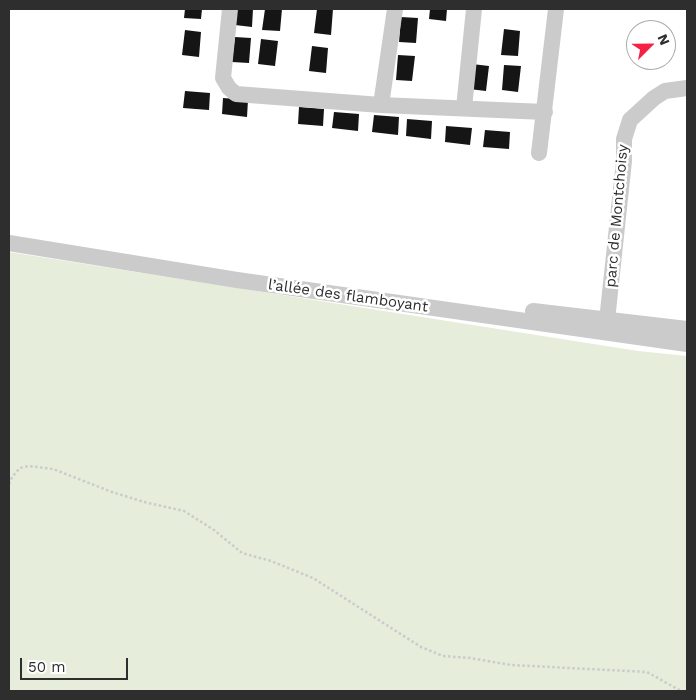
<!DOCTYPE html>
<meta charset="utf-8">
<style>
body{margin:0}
#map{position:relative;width:696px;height:700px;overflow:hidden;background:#fff;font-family:"Work Sans",sans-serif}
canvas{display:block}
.frame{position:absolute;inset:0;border:10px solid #2e2e2e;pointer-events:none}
.north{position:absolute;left:626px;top:20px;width:50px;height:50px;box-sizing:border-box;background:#fff;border:1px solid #ababab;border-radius:50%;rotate:67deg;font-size:14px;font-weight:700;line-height:20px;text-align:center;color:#2e2e2e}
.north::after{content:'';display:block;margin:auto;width:18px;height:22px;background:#f62044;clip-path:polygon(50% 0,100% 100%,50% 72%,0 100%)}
.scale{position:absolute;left:20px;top:658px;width:108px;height:22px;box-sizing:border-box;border:2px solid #2e2e2e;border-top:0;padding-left:6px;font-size:15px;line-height:18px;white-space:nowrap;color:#2e2e2e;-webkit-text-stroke:4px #fff;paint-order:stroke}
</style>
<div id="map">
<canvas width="696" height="700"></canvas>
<div class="frame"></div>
<div class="north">N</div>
<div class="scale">50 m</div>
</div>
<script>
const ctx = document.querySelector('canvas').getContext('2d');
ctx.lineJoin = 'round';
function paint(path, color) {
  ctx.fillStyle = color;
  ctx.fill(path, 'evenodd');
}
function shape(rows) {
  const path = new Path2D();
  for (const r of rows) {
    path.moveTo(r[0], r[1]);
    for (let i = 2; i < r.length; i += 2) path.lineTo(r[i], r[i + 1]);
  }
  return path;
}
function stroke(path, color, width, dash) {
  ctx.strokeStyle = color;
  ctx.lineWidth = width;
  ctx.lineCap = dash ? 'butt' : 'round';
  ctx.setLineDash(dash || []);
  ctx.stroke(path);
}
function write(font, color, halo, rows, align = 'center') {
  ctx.font = font + ' "Work Sans",sans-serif';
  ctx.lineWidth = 5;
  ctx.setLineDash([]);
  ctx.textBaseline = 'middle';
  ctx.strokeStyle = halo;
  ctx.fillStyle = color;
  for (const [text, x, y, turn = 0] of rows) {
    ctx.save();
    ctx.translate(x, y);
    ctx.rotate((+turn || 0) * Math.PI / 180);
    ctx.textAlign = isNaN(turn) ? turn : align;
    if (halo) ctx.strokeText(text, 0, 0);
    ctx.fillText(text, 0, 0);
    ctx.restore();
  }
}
paint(shape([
 [9,252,638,351,687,356,687,691,9,691]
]), '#e6eddb');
paint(shape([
 [185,9,202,9,201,19,184,18],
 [236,9,253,9,252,27,235,25],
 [265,9,282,9,280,31,262,30],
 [317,9,333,9,331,35,314,33],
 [430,9,447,9,446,21,429,19],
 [401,17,418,18,416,43,399,42],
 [504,29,520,31,518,56,501,55],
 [185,30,201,32,199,57,182,55],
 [235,37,251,38,249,63,232,62],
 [261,39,278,41,275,66,258,64],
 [312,46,328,48,326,73,309,71],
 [398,55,415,56,412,81,396,80],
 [472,64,489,66,486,91,469,89],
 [504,65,521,66,518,92,502,90],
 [185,91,210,93,209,110,183,108],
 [223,98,248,100,247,117,222,114],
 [299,107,324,109,323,126,298,124],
 [334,112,359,114,358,131,332,128],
 [374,115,399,117,398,135,372,132],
 [407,119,432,121,431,139,406,136],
 [446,126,472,128,470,145,445,142],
 [485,130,510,132,509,149,483,147]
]), '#151515');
stroke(shape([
 [9,484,12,477,20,468,29,466,53,469,112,492,144,502,184,511,214,530,242,553,271,561,313,578,421,647,443,656,470,658,511,665,647,672,681,691]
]), '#cbcbcb', 2.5, [2.5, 2.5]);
stroke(shape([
 [230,9,223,78,229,88,236,94,381,105,545,112],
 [381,105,395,9],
 [464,108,474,9],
 [539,153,556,9],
 [9,243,237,280,687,344],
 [533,311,687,329],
 [606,330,624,161,624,139,630,120,654,98,665,91,687,88]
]), '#cbcbcb', 16);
write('15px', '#2e2e2e', '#fff', [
 ["parc de Montchoisy",617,216,-85],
 ["l’allée des flamboyant",348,296,8]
]);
</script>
